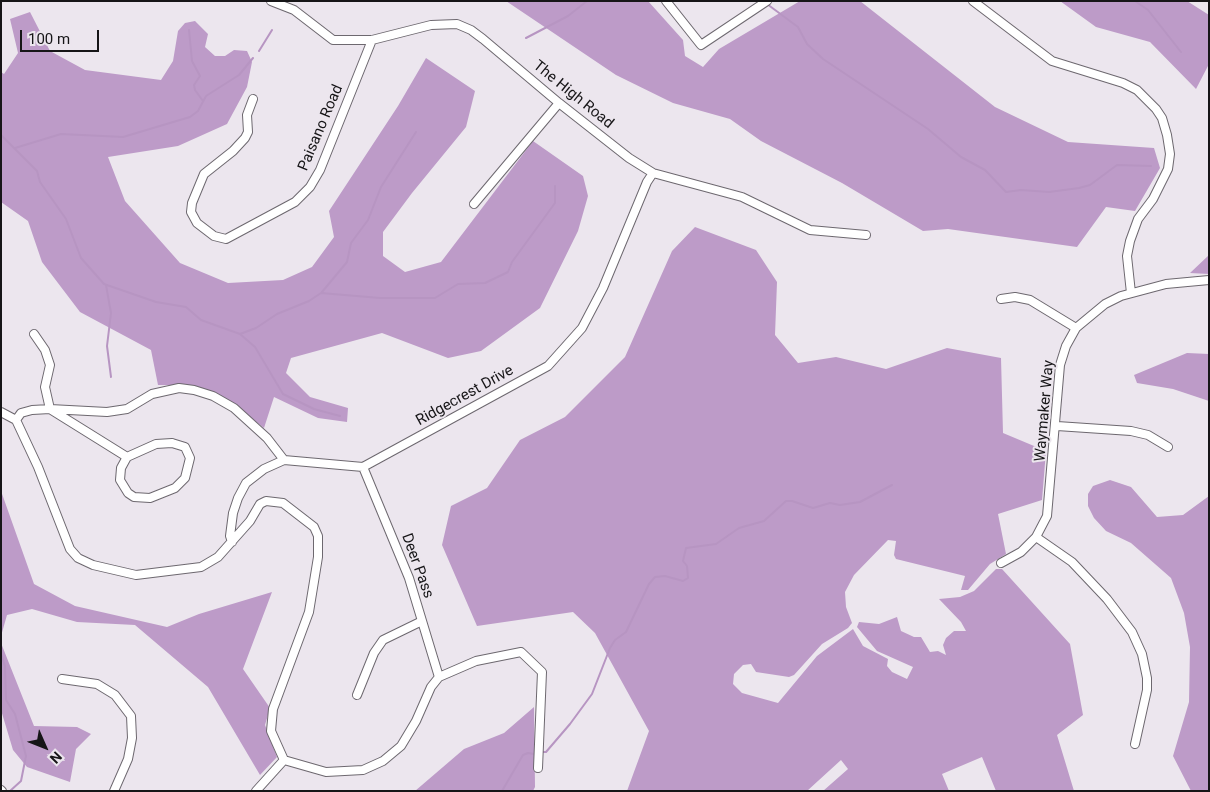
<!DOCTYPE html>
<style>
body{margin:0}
#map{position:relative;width:1210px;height:792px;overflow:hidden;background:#ece6ee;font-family:Roboto,sans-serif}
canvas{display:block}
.frame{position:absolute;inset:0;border:2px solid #161517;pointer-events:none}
.north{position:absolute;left:20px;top:722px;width:50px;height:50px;-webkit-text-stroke:4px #ece6ee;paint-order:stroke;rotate:134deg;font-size:14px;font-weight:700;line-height:20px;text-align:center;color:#161517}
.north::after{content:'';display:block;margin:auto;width:18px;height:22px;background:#161517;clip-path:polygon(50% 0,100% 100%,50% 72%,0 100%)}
.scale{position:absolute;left:20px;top:30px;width:79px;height:22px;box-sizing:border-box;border:2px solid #161517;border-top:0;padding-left:6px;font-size:15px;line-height:18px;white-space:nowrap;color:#161517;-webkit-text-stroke:4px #ece6ee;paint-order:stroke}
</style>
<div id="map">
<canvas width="1210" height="792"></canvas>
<div class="frame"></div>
<div class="north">N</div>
<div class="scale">100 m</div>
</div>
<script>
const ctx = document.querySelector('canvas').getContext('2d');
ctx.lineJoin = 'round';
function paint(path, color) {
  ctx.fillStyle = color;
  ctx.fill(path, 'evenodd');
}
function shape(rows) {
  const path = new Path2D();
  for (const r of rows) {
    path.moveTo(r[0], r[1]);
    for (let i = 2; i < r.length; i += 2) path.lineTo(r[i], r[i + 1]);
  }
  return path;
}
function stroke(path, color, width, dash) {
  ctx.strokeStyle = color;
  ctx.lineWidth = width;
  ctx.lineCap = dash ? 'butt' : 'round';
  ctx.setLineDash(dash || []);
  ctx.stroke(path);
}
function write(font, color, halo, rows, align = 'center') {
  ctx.font = font + ' Roboto,sans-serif';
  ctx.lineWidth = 4;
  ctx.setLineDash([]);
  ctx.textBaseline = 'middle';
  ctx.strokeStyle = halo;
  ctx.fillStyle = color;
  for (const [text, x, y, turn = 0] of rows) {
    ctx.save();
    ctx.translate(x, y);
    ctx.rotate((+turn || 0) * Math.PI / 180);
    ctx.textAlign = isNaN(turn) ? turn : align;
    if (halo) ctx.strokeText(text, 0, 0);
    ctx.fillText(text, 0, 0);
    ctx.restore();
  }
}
paint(shape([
 [506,1,648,1,683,40,685,56,703,67,719,49,800,1,860,1,995,107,1068,142,1154,148,1160,168,1135,211,1106,207,1077,247,948,229,923,231,842,183,761,141,730,119,673,103,616,75],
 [1060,1,1187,1,1209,15,1209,64,1196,89,1150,42,1096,27],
 [30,12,50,51,85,70,161,80,173,61,178,31,185,23,195,21,208,34,205,47,215,56,225,56,234,50,247,51,252,62,247,87,227,124,178,146,108,157,125,201,180,263,228,283,283,280,312,267,334,237,329,211,398,106,426,58,475,91,466,127,412,193,383,232,383,256,405,272,441,262,533,141,583,176,588,196,578,231,540,308,481,351,448,358,382,333,291,358,286,373,310,397,348,408,347,422,318,418,274,397,264,428,230,401,189,385,158,385,151,350,80,312,42,262,28,221,1,202,1,72,4,74,18,53,10,19],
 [695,227,756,250,777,282,775,335,798,363,836,357,886,369,947,348,1001,358,1003,433,1046,451,1042,500,998,514,1006,554,990,564,968,590,961,590,965,576,896,559,894,555,896,541,888,540,854,575,845,592,846,607,852,623,848,628,822,644,794,675,789,677,756,672,751,664,743,665,734,674,733,684,742,693,778,703,817,656,853,629,863,646,888,659,887,666,892,672,907,679,913,667,877,651,857,627,859,622,879,624,897,617,901,631,914,637,921,637,930,652,938,651,946,655,943,645,946,638,954,631,966,631,961,622,939,599,960,597,974,591,996,569,1002,569,1070,644,1083,715,1057,735,1074,791,996,791,982,757,942,774,949,791,823,791,848,769,841,760,807,791,627,791,649,731,595,633,573,612,477,626,442,545,451,506,487,488,520,440,565,417,625,357,672,251],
 [1209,255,1209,274,1190,273],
 [1187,353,1209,354,1209,401,1173,389,1137,383,1134,375],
 [1110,480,1131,487,1157,517,1183,515,1209,496,1209,791,1191,791,1173,756,1189,702,1190,647,1184,613,1171,578,1131,543,1106,531,1094,518,1088,506,1088,494,1093,486],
 [1,491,34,584,75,606,167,627,199,614,272,592,243,669,270,708,265,725,277,757,260,775,208,687,135,625,77,622,32,609,7,615,1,636],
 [1,643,34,726,77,727,91,734,76,749,70,782,27,767,13,750,1,710],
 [534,707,535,787,533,791,415,791,464,749,504,733]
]), '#bd9bc8');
stroke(shape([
 [1135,1,1148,10,1181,52],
 [767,4,798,27,807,44,823,59,928,129,961,157,985,170,1006,192,1021,190,1049,192,1079,188,1090,185,1117,165,1151,166],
 [189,30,192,61,200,76,194,85,195,90,203,101],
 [526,38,568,16,587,1],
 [259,51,272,30],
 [1,135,37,171,40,182,66,219,81,258,104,284,156,302,186,307,201,320,240,334,255,347,283,394,314,409,340,416],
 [15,148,61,134,123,137,190,117,198,111,206,96,239,75,253,58],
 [106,285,111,313,107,346,111,377],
 [322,292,347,262,351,243,368,220,381,187,416,132],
 [240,334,256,328,277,314,309,301,321,293,380,298,435,298,458,284,485,283,508,272,512,262,555,203,555,186],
 [1,654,5,666,6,700,15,714,26,756,21,781,10,791],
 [543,752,546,752,570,724,592,694,610,648,615,640,626,632,649,584,655,577,665,576,683,581,688,578,687,566,683,561,686,548,716,544,739,528,764,521,786,501,792,501,813,508,830,503,840,505,860,502,892,485],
 [502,791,523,755,528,753,534,754]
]), '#b795c2', 2);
const minor = shape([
 [271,1,294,10,333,40,372,40,431,25,457,24,471,30,483,39,559,103,629,158,653,173,742,197,810,230,866,235],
 [666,1,701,45,767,1],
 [973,1,1052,61,1123,83,1137,90,1156,109,1162,118,1167,135,1170,154,1168,169,1153,199,1138,219,1130,241,1127,256,1131,293],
 [253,99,247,115,248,132,245,138,233,151,204,174,192,203,191,212,197,223,214,236,226,239,295,202,310,187,320,170,372,40],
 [474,204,559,103],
 [1001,299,1015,297,1030,300,1076,328],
 [34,334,45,350,50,365,45,387,50,409,107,412,127,409,152,394,179,388,194,390,213,396,234,408,267,438,284,460],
 [1,412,16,420,38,467,70,549,78,558,93,565,136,575,201,567,218,557,250,521,260,504,266,501,283,503,314,527,318,536,318,557,309,612,273,709,271,731,284,760],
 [16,420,21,413,32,410,50,409,127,457],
 [1057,426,1131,431,1148,435,1168,447],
 [172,443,185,447,190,458,185,478,175,488,150,498,134,497,128,493,120,480,121,468,127,457,156,444,172,443],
 [363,467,409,578,439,677],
 [1036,537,1072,562,1107,599,1132,632,1142,654,1147,678,1147,690,1135,744],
 [232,542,230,536,233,513,238,498,246,483,264,469,284,460,363,467,548,366,582,328,603,288,647,182,653,173],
 [1001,563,1021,552,1036,537,1047,516,1060,365,1066,346,1076,328,1105,304,1121,296,1166,284,1209,280],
 [62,679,97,684,115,695,131,716,132,738,128,759,114,791],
 [357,695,374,653,383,640,422,621],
 [284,760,326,772,363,770,383,761,401,746,416,721,431,687,439,677,476,661,521,652,542,672,538,768],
 [1,790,2,791],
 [256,791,284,760]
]);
stroke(minor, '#6d686f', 10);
stroke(minor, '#fff', 8);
write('15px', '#161517', '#ece6ee', [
 ["The High Road",573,95,39],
 ["Paisano Road",321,128,-67],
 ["Ridgecrest Drive",465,396,-29],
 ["Waymaker Way",1045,411,-85],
 ["Deer Pass",417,566,70]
]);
</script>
